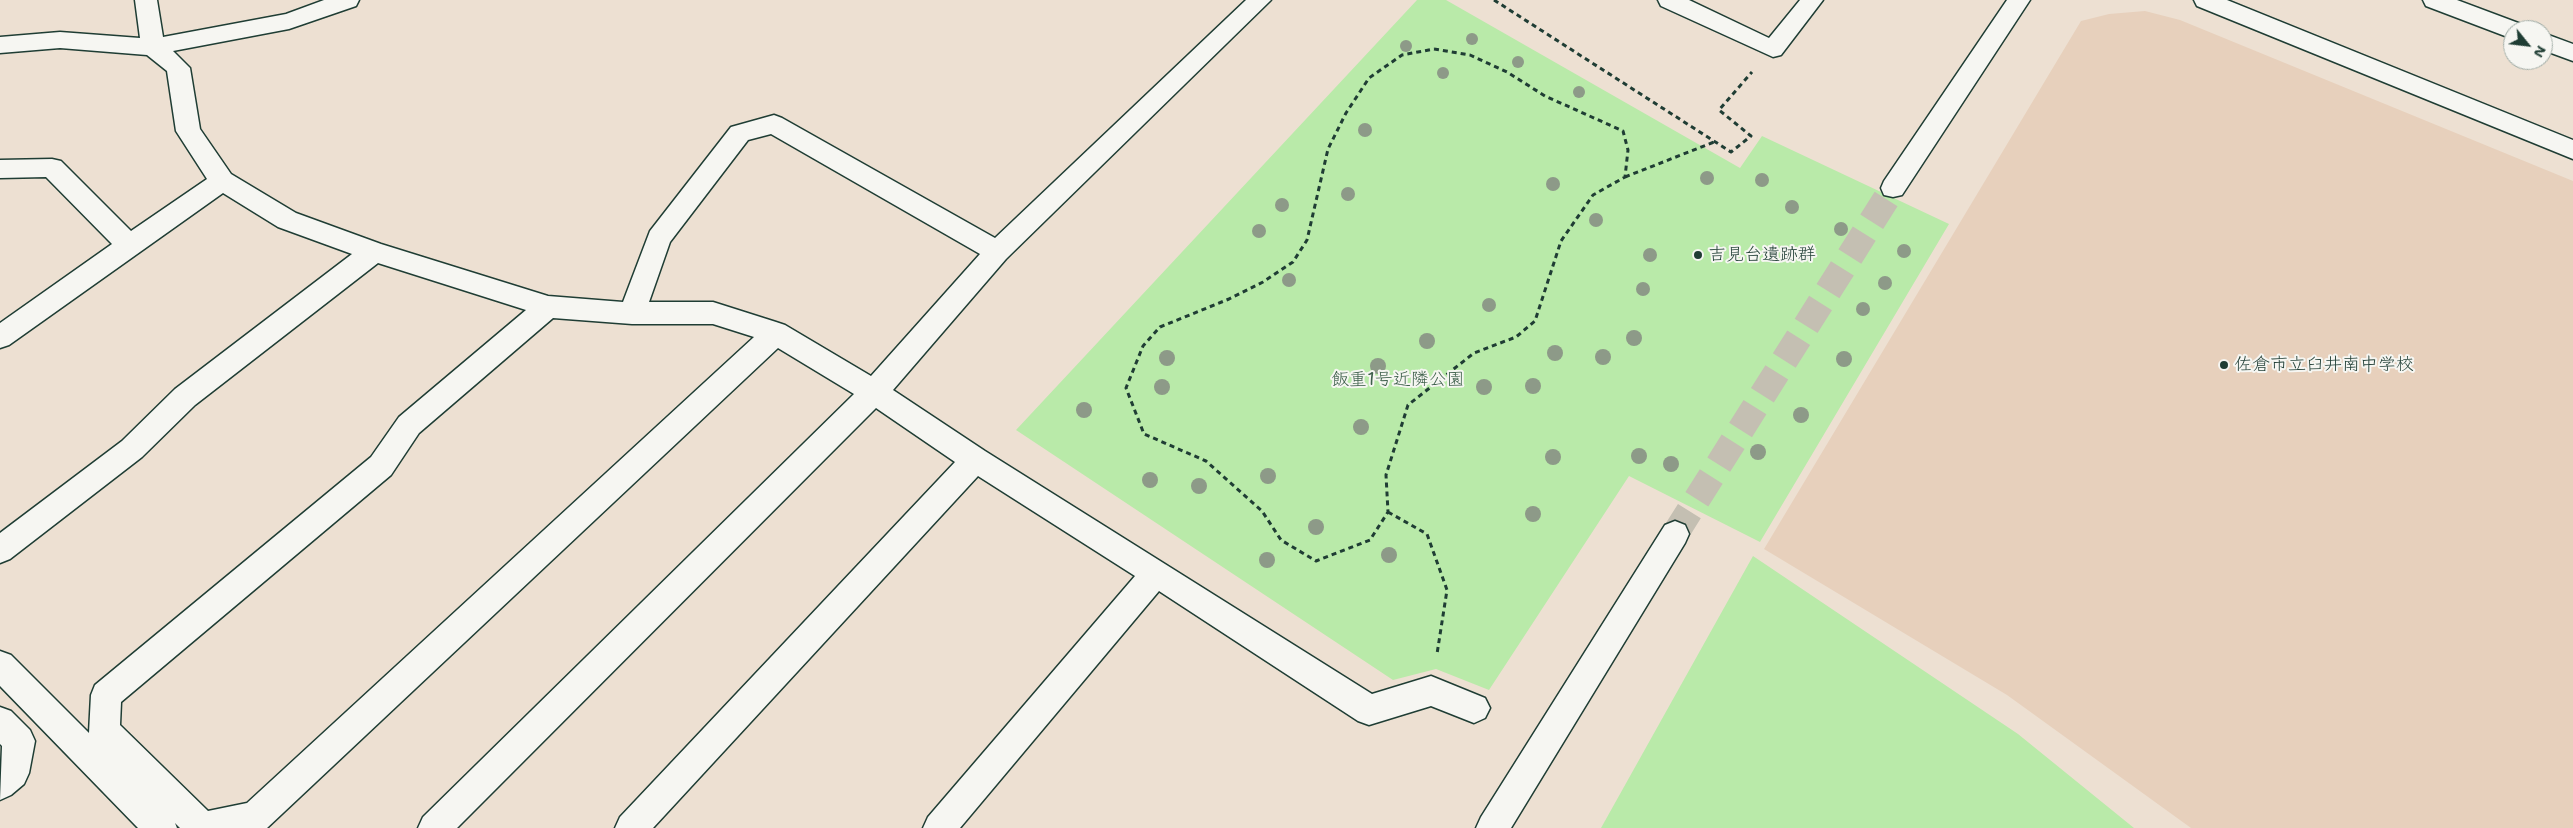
<!DOCTYPE html>
<meta charset="utf-8">
<style>
body{margin:0}
#map{position:relative;width:2573px;height:828px;overflow:hidden;background:#ede0d2;font-family:"Shantell Sans",sans-serif}
canvas{display:block}
.north{position:absolute;left:2503px;top:20px;width:50px;height:50px;box-sizing:border-box;background:#f6f6f2;border:1px solid #a0aca6;border-radius:50%;rotate:119deg;font-size:14px;font-weight:700;line-height:20px;text-align:center;color:#1f3d34}
.north::after{content:'';display:block;margin:auto;width:18px;height:22px;background:#1f3d34;clip-path:polygon(50% 0,100% 100%,50% 72%,0 100%)}
</style>
<div id="map">
<canvas width="2573" height="828"></canvas>
<div class="north">N</div>
</div>
<script>
const ctx = document.querySelector('canvas').getContext('2d');
ctx.lineJoin = 'round';
function paint(path, color) {
  ctx.fillStyle = color;
  ctx.fill(path, 'evenodd');
}
function shape(rows) {
  const path = new Path2D();
  for (const r of rows) {
    path.moveTo(r[0], r[1]);
    for (let i = 2; i < r.length; i += 2) path.lineTo(r[i], r[i + 1]);
  }
  return path;
}
function stroke(path, color, width, dash) {
  ctx.strokeStyle = color;
  ctx.lineWidth = width;
  ctx.lineCap = dash ? 'butt' : 'round';
  ctx.setLineDash(dash || []);
  ctx.stroke(path);
}
function write(font, color, halo, rows, align = 'center') {
  ctx.font = font + ' "Shantell Sans","Klee One",sans-serif';
  ctx.lineWidth = 4;
  ctx.setLineDash([]);
  ctx.textBaseline = 'middle';
  ctx.strokeStyle = halo;
  ctx.fillStyle = color;
  for (const [text, x, y, turn = 0] of rows) {
    ctx.save();
    ctx.translate(x, y);
    ctx.rotate((+turn || 0) * Math.PI / 180);
    ctx.textAlign = isNaN(turn) ? turn : align;
    if (halo) ctx.strokeText(text, 0, 0);
    ctx.fillText(text, 0, 0);
    ctx.restore();
  }
}
paint(shape([
 [2145,11,2180,20,2573,181,2573,828,2191,828,2007,695,1764,549,2081,21,2109,14]
]), '#e7d0bc');
paint(shape([
 [1417,0,1446,0,1740,168,1762,136,1949,224,1760,542,1629,476,1489,690,1436,669,1393,680,1016,430],
 [1753,556,2018,734,2134,828,1601,828]
]), '#b9eaa9');
stroke(shape([
 [1675,534,1893,188]
]), '#c4bfb2', 27, [27, 14]);
const minor = shape([
 [135,0,157,0,163,37,286,14,324,0,359,0,356,6,289,29,173,51,190,68,200,129,231,174,296,213,381,244,548,296,623,302,650,231,731,127,774,115,782,118,995,238,1246,0,1271,0,1006,259,893,390,985,451,1372,694,1431,676,1485,698,1490,708,1485,718,1474,723,1431,706,1369,725,1358,721,1159,591,960,828,923,828,928,817,1135,576,978,476,653,828,615,828,620,817,955,462,876,408,457,828,418,828,423,817,854,394,778,348,267,828,180,828,175,823,177,828,138,828,0,686,0,651,11,655,89,733,91,695,95,685,371,457,399,417,526,310,378,263,195,405,142,457,10,559,0,563,0,533,122,441,175,389,352,254,278,227,223,193,9,345,0,348,0,323,112,244,46,177,0,178,0,160,52,159,61,161,131,231,207,179,176,131,167,71,147,55,60,48,0,53,0,37,60,32,140,38,135,0],
 [771,134,980,254,871,376,785,325,776,322,713,302,649,302,670,242,748,140,771,134],
 [553,318,632,324,713,324,754,337,247,803,208,811,120,725,121,702,391,475,419,433,553,318],
 [1658,0,1689,0,1769,38,1800,0,1823,0,1781,55,1773,57,1661,6,1658,0],
 [2007,0,2030,0,1902,195,1893,197,1884,195,1881,188,1884,181,2007,0],
 [2194,0,2227,0,2573,140,2573,159,2197,6,2194,0],
 [2423,0,2457,0,2521,24,2524,30,2513,30,2513,38,2505,36,2426,6,2423,0],
 [2543,33,2573,44,2573,61,2543,50,2543,33],
 [1675,521,1685,525,1689,534,1685,543,1511,828,1476,828,1481,817,1665,525,1675,521],
 [0,707,11,711,30,730,35,741,29,773,24,784,11,795,0,800,2,746,0,744,0,707]
]);
stroke(minor, '#1f3d34', 3);
stroke(shape([
 [1494,0,1731,152,1751,136,1719,110,1752,72],
 [1434,49,1470,55,1507,72,1545,96,1623,131,1628,150,1625,177,1593,195,1561,241,1535,321,1516,337,1474,353,1408,405,1386,475,1388,512,1370,540,1316,561,1281,540,1262,511,1206,461,1144,434,1126,388,1143,346,1160,327,1229,299,1263,282,1293,262,1307,240,1328,149,1346,113,1369,78,1402,55,1434,49],
 [1625,177,1714,142],
 [1388,512,1427,534,1447,590,1437,654]
]), '#1f3d34', 3, [5, 4]);
paint(minor, '#f6f6f2');
ctx.fillStyle = '#8d9a88';
for (const [x, y, r] of [
 [1472,39,6],
 [1406,46,6],
 [1518,62,6],
 [1443,73,6],
 [1579,92,6],
 [1365,130,7],
 [1707,178,7],
 [1762,180,7],
 [1553,184,7],
 [1348,194,7],
 [1282,205,7],
 [1792,207,7],
 [1596,220,7],
 [1841,229,7],
 [1259,231,7],
 [1904,251,7],
 [1650,255,7],
 [1289,280,7],
 [1885,283,7],
 [1643,289,7],
 [1489,305,7],
 [1863,309,7],
 [1634,338,8],
 [1427,341,8],
 [1555,353,8],
 [1603,357,8],
 [1167,358,8],
 [1844,359,8],
 [1378,366,8],
 [1533,386,8],
 [1162,387,8],
 [1484,387,8],
 [1084,410,8],
 [1801,415,8],
 [1361,427,8],
 [1758,452,8],
 [1639,456,8],
 [1553,457,8],
 [1671,464,8],
 [1268,476,8],
 [1150,480,8],
 [1199,486,8],
 [1533,514,8],
 [1316,527,8],
 [1389,555,8],
 [1267,560,8]
]) {
  ctx.beginPath();
  ctx.arc(x, y, r, 0, 2 * Math.PI);
  ctx.fill();
}
for (const [x, y, r, color] of [
 [1698,255,5,"#1f3d34"],
 [2224,365,5,"#1f3d34"]
]) {
  const dot = new Path2D();
  dot.arc(x, y, r, 0, 2 * Math.PI);
  ctx.fillStyle = color;
  ctx.fill(dot);
  stroke(dot, '#f6f6f2', 2);
}
write('18px', '#1f3d34', '#f6f6f2', [
 ["吉見台遺跡群",1708,255],
 ["佐倉市立臼井南中学校",2234,365]
], 'left');
write('18px', '#3e604b', '#f6f6f2', [
 ["飯重1号近隣公園",1398,380]
]);
</script>
